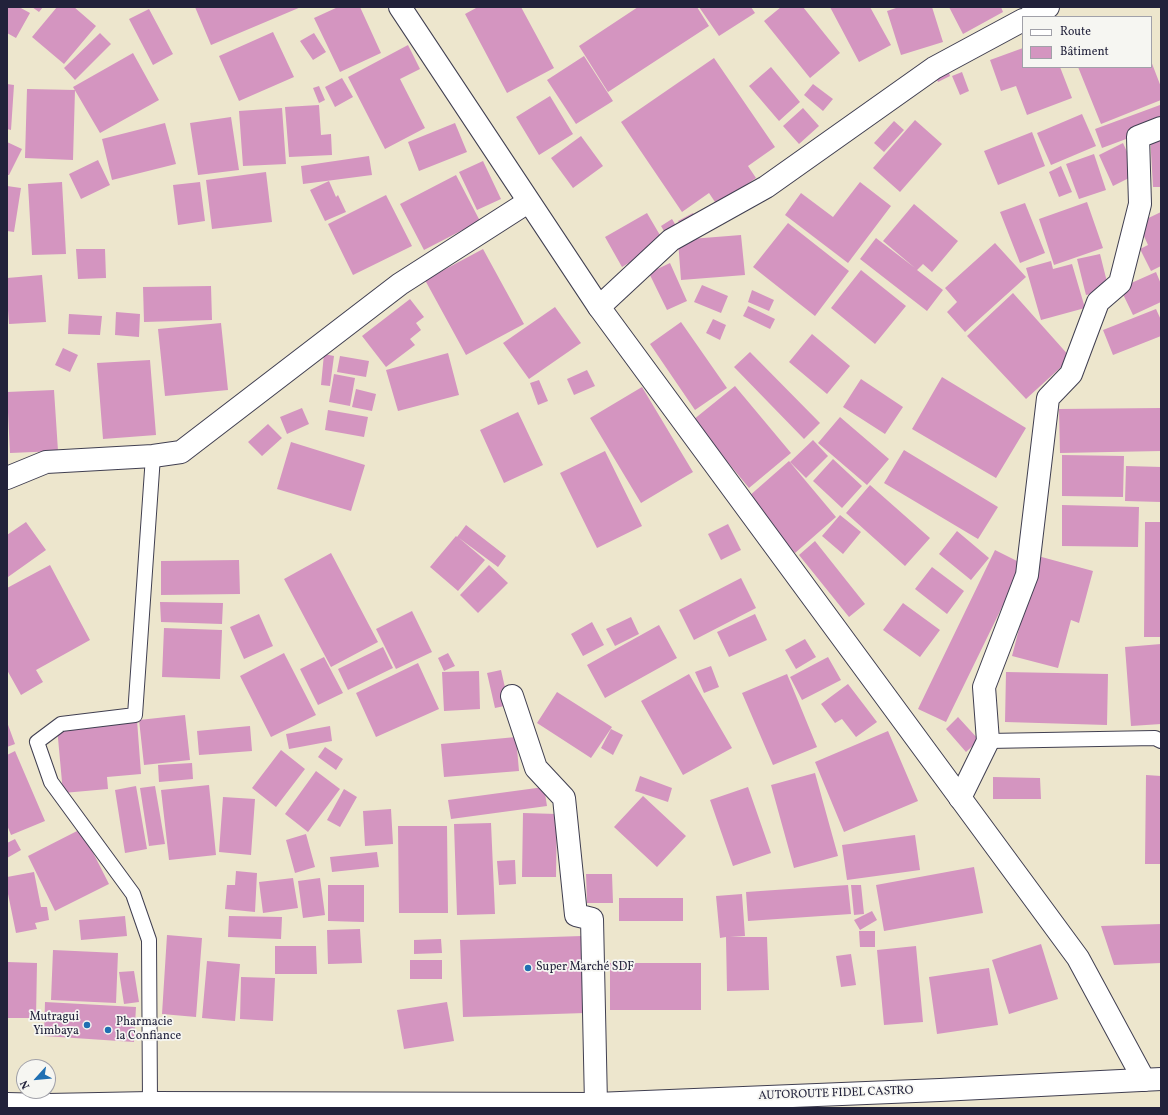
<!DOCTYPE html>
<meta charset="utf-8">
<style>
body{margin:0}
#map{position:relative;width:1168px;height:1115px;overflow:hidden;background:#ede6cd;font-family:Vollkorn,serif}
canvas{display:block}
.frame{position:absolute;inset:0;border:8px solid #22223b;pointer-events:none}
.legend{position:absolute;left:1022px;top:16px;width:130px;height:52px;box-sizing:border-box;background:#f6f6f2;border:1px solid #a1a1a9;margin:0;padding:5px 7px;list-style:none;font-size:12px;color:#22223b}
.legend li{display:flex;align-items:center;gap:8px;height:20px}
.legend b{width:20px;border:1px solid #a1a1a9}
.north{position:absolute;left:16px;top:1059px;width:40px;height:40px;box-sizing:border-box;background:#f6f6f2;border:1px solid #a1a1a9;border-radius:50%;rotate:243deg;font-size:11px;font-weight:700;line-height:16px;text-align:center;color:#22223b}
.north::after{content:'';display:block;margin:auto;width:14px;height:18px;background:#1f6fb2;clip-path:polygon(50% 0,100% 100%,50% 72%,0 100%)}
</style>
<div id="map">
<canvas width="1168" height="1115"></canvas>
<div class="frame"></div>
<ul class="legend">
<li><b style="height:5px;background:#fff"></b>Route</li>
<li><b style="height:11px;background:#d495c0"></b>Bâtiment</li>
</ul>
<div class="north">N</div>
</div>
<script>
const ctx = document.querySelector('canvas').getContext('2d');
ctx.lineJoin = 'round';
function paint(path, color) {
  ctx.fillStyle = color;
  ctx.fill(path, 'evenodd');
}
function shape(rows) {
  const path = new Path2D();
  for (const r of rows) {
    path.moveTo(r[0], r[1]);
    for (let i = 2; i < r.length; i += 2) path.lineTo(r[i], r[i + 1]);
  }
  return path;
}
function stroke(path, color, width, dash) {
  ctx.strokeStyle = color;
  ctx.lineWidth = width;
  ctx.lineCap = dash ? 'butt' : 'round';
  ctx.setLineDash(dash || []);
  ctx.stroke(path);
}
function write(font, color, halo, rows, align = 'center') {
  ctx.font = font + ' Vollkorn,serif';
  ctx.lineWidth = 3.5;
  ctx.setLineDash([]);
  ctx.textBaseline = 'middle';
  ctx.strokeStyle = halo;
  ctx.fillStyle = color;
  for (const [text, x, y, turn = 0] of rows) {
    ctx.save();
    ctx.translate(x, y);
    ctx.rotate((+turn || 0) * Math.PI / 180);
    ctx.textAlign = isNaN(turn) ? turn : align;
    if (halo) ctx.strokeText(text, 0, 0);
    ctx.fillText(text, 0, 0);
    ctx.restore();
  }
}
paint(shape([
 [7,7,19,7,30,13,16,38,7,33],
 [32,7,43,7,39,12],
 [57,7,74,7,96,26,64,64,32,37],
 [195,7,301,7,211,45],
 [338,7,360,7,381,53,340,72,314,18],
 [476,7,521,7,554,68,507,93,465,14,476,8],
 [638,7,697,7,709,26,608,92,579,46],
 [699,7,751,7,755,13,719,36],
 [781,7,803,7,840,53,810,78,764,21],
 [830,7,870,7,891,45,859,62],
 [899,7,932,7,943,42,901,55,887,11],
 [949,7,1001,7,1003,12,963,34],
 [149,9,173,54,153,65,129,19],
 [273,32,294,77,239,101,219,56],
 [100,33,111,44,75,80,64,68],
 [314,33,326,52,313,60,300,41],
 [408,45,420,69,400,79,425,128,385,149,348,77],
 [1023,48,1023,67,1060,67,1072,98,1027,115,1016,86,1001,91,990,60],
 [133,53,159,100,100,133,73,87],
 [584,56,613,101,576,124,547,80],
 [714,58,775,147,748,166,756,178,717,205,709,193,682,212,621,122],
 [1151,61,1161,87,1161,100,1101,124,1078,67,1151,67],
 [771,67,800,102,779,121,749,86],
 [948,70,950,76,938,82,935,76],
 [962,72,969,91,960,95,952,76],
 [342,78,353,97,335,107,325,87],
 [7,84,14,85,11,130,7,129],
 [813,84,833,99,823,111,804,95],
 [319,86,325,100,319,103,313,88],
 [27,89,75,90,73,160,25,158],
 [550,96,573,134,539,155,516,117],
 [319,105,321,135,331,134,332,155,289,157,285,107],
 [1160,105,1161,126,1102,148,1095,129],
 [282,108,286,164,243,166,239,111],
 [803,108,819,126,799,144,783,126],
 [1082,114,1096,146,1051,165,1037,133],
 [231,117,239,170,198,175,190,123],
 [915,120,942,144,900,192,873,168],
 [894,121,904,130,884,152,874,143],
 [165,123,176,164,112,180,102,139],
 [455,123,467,152,419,171,408,142],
 [1032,132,1045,166,998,185,984,151],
 [1161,134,1161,187,1153,187,1150,135],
 [581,136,603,166,573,188,551,158],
 [7,142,22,149,9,175,7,175],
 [1123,143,1137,174,1113,186,1099,155],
 [1094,154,1106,190,1079,199,1066,164],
 [369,156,372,175,303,184,301,166],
 [98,160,110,185,81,199,69,174],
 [483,161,501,199,477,210,459,172],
 [1061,166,1072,192,1059,197,1049,172],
 [266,172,272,222,212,229,206,180],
 [456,175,480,221,424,250,400,204],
 [329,181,336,197,338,195,346,212,325,221,310,190],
 [62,182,66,254,32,255,28,184],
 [200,182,205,221,178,225,173,185],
 [860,182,891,206,848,263,785,215,801,193,833,217],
 [7,186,21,188,14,232,7,231],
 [386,195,412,246,353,275,328,224],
 [1087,202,1103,248,1054,265,1039,219],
 [1025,203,1045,253,1020,263,1000,212],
 [914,204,958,241,932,272,923,264,917,270,943,290,927,311,860,259,876,238,915,268,883,241],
 [1161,212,1161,266,1151,271,1140,249,1148,245,1138,223],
 [647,213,664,242,622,267,605,237],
 [693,213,697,220,682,228,678,221],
 [672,219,678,229,667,236,661,226],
 [788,223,849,271,815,316,753,267],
 [741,235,745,275,681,280,678,240],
 [995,243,1026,277,965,332,947,312,957,302,945,288],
 [76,249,105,249,106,278,78,279],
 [483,249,524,324,466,355,425,280],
 [1100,254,1109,290,1086,295,1077,259],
 [1051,261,1053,269,1072,264,1085,308,1041,320,1026,268],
 [670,263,687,301,667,310,649,273],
 [861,270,906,306,875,344,831,308],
 [1156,272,1161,284,1161,302,1133,315,1120,288],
 [42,275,46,322,9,324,7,297,7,278],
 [702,285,728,296,721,313,694,302],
 [211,286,212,320,144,322,143,287],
 [752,290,774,300,769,311,748,302],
 [1013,293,1071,358,1026,399,967,336],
 [410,299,424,317,416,323,421,330,410,339,415,345,386,367,362,336],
 [748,306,775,319,770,329,743,316],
 [555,307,581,343,529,379,503,343],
 [1156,309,1161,320,1161,336,1113,355,1103,330],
 [116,312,140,314,139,337,115,335],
 [69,314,102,316,100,335,68,334],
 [713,319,726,325,720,340,706,333],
 [681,322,727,388,695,410,650,344],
 [221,323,228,390,165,396,158,329],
 [812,334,850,366,827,394,789,362],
 [63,348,78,355,70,372,55,365],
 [750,352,820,423,804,439,734,367],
 [448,353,459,395,398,411,386,370],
 [324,354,334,356,330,386,321,385],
 [340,356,369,361,366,377,337,372],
 [150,360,156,435,103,439,97,363],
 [587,370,595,386,574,395,567,379],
 [334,374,355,378,350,406,329,402],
 [942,377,1026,428,996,478,912,429],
 [861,379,903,407,885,434,843,407],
 [539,380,548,401,538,405,530,383],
 [735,386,791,453,749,488,693,420],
 [642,387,693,472,641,503,590,418],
 [356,389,376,394,372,411,352,407],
 [54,390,58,451,10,453,7,392],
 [302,408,309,424,287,434,280,417],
 [1161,408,1161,451,1060,453,1059,409],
 [328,410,368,417,364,437,325,430],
 [518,412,543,465,504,483,480,430],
 [840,417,889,459,867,485,818,443],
 [268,424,282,438,262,456,248,442],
 [813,440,828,456,806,478,790,462],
 [291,442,365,465,351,511,277,489],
 [904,450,998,507,978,539,884,483],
 [605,451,642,526,597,548,560,473],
 [1062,455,1124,456,1123,497,1062,496],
 [833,459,862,486,842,508,813,481],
 [789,461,836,517,795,553,748,497],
 [1126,466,1161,467,1161,502,1125,501],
 [870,485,930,538,905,566,846,513],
 [1062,505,1139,507,1138,547,1062,546],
 [840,515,861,532,843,554,822,536],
 [26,522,46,550,8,577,7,575,7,535],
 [1145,522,1161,522,1161,637,1144,637],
 [728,524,741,550,721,560,708,534],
 [466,525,506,556,498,567,459,538,485,560,458,591,430,567,456,536,457,537],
 [957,531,989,558,971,580,939,554],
 [815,541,865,604,849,617,799,555],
 [995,550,1023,564,946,722,918,709],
 [331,553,378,642,331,667,284,579],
 [1038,556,1093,571,1079,623,1071,620,1058,668,1012,656],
 [239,560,240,594,161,595,161,561],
 [50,565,90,640,36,670,43,682,21,695,7,670,7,588],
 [489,565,508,583,478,613,460,595],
 [932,567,964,591,947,614,915,589],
 [741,578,756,608,694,640,679,610],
 [160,602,223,603,222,624,161,622],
 [903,603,940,630,920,657,883,630],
 [412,611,432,652,396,669,376,629],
 [259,614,273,646,244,659,230,627],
 [755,614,767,640,729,657,717,632],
 [631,617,639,634,615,646,606,629],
 [592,622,604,645,583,656,571,634],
 [659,625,677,658,605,698,587,665],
 [164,628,222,630,220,679,162,677],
 [805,639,816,657,796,669,785,650],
 [1161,644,1161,724,1131,726,1125,647],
 [383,647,393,668,348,690,338,669],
 [284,653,316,715,271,737,240,676],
 [448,653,455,666,444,671,438,658],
 [324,657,343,693,318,705,300,669],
 [828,657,841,680,802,700,790,677],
 [418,663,439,709,376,737,356,693],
 [711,666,719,687,704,693,695,672],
 [501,670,509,705,495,708,487,673],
 [479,671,480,709,444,711,442,672],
 [1006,672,1108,674,1107,725,1005,722],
 [689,674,732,748,683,775,641,701],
 [787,674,817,747,773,765,742,693],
 [848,684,877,722,856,737,842,719,835,723,821,704],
 [557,692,612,727,591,758,537,723],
 [185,715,190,760,144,765,139,720],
 [958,717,979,740,966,752,946,729],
 [137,720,141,774,107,777,108,789,63,793,57,727],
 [7,722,15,744,7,747],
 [250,726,252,751,199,755,197,731],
 [330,726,332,741,289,749,286,734],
 [611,729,623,735,613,755,601,748],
 [888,731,918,801,844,832,815,762],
 [516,737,519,771,444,777,441,744],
 [325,747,343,759,336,770,318,757],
 [281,750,305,769,276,807,252,788],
 [15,751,45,821,11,835,7,825,7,755],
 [192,763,193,779,159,782,158,765],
 [316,771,340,789,308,832,285,814],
 [815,773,838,856,794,868,771,785],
 [1146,775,1161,776,1161,864,1145,864],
 [640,776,672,788,668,802,635,791],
 [993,777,1040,778,1041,799,993,799],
 [209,785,216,855,169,860,161,790],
 [136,786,147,849,125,853,115,790],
 [155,786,165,844,149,846,140,788],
 [544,787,547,806,451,819,448,800],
 [748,787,771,853,733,866,710,800],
 [344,789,357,797,340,827,327,820],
 [643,796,686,836,657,867,614,827],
 [223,797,255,799,251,855,219,852],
 [391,809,393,844,365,846,363,811],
 [523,813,557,814,556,877,522,877],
 [491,823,495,914,457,915,454,824],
 [398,826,447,826,448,913,399,913],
 [81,829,109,884,55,911,28,856],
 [306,834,315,867,295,873,286,840],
 [915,835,920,870,847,880,842,845],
 [15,839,21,850,7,858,7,843],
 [377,852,379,867,332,872,330,857],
 [515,860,516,884,499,885,497,861],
 [974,867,983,913,884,931,876,885],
 [236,871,257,873,255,912,225,909,227,885,235,885],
 [34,872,41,907,47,907,49,920,35,923,37,929,16,933,7,889,7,877],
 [586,874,612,874,613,903,587,903],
 [293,878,298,908,263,913,259,882],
 [320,878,325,915,303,918,298,881],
 [328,885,364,885,364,922,328,921],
 [848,885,851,914,748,921,746,892],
 [851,885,861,885,864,914,854,915],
 [742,894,745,936,730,937,767,937,769,990,727,991,726,937,720,938,716,896],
 [619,898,683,898,683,921,619,921],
 [872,911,877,920,860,930,854,920],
 [125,916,127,936,81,940,79,920],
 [229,916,282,917,281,939,228,937],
 [1161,924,1161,963,1114,965,1101,926],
 [360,929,362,963,328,964,327,930],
 [859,931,875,931,875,947,860,947],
 [167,935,202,938,196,1017,162,1014],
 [582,936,585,1013,463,1017,460,940],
 [441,939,442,953,414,954,414,940],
 [1041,944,1058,999,1009,1014,992,960],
 [275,946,316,946,317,974,275,974],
 [916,946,923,1022,884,1025,877,950],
 [53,950,118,953,116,1003,51,1000],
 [851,954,856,985,841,987,836,956],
 [410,960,442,960,442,979,410,979],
 [207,961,240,964,235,1021,202,1018],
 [7,962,37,963,36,1018,7,1018],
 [610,963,701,963,701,1010,610,1010],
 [989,968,998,1025,937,1034,929,977],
 [134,971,139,1002,124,1004,119,972],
 [241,977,275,978,273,1021,240,1019],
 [45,1002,136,1007,134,1042,44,1036],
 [447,1002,454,1041,404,1049,397,1010]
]), '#d495c0');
const lane = shape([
 [988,741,1155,738,1161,741],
 [150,1103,149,940,133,894,51,782,37,742,61,724,135,715,153,456]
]);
const street = shape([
 [1029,17,1048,7],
 [599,307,671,240,766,187,934,68,1023,20],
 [7,478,46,462,153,456,181,452,400,284,528,202],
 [512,696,536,768,564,798,576,915,592,919,596,1104],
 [960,798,988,741,984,687,1027,575,1048,398,1071,374,1098,302,1120,283,1140,204,1138,137,1161,128]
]);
const secondary = shape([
 [400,7,599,307,1078,958,1144,1080]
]);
const highway = shape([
 [7,1104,48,1105,150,1103,596,1104,940,1090,1161,1079]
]);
stroke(lane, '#403f51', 16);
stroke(street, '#403f51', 24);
stroke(secondary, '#403f51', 24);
stroke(highway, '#403f51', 24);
stroke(lane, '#fff', 14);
stroke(street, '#fff', 22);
stroke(secondary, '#fff', 22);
stroke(highway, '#fff', 22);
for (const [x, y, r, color] of [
 [528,968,4,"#1f6fb2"],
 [87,1025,4,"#1f6fb2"],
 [108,1030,4,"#1f6fb2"]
]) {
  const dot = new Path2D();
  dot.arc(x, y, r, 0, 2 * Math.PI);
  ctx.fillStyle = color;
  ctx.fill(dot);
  stroke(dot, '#f6f6f2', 1.5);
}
write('12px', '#22223b', '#f6f6f2', [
 ["Super Marché SDF",536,968],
 ["Mutragui",79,1018,"right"],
 ["Yimbaya",79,1032,"right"],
 ["Pharmacie",116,1023],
 ["la Confiance",116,1037]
], 'left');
write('12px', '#22223b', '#f6f6f2', [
 ["AUTOROUTE FIDEL CASTRO",836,1094,-2]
]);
</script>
